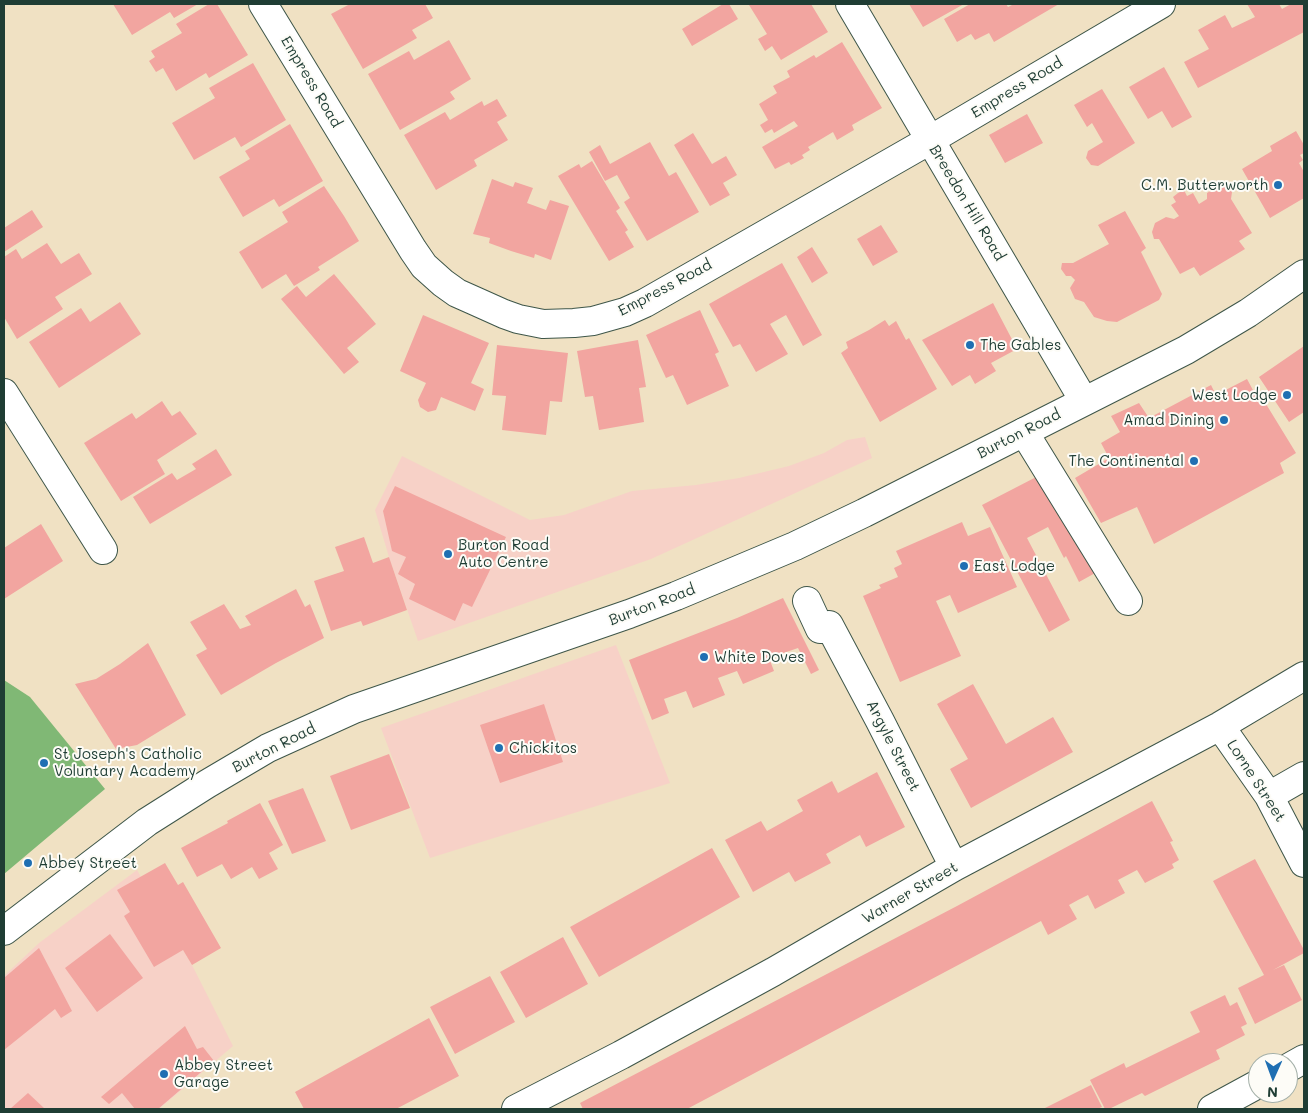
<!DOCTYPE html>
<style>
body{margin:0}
#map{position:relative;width:1308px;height:1113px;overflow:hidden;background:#f0e1c3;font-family:Mali,sans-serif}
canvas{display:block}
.frame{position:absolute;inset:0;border:5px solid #1f3d34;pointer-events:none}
.north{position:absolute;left:1248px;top:1053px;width:50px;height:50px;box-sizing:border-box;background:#fdfcf7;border:1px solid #a4b0a9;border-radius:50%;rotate:182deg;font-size:14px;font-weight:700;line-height:20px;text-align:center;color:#1f3d34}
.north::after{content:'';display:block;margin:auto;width:18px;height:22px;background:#1f6fb2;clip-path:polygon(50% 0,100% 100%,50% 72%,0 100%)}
</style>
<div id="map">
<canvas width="1308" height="1113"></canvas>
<div class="frame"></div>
<div class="north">N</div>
</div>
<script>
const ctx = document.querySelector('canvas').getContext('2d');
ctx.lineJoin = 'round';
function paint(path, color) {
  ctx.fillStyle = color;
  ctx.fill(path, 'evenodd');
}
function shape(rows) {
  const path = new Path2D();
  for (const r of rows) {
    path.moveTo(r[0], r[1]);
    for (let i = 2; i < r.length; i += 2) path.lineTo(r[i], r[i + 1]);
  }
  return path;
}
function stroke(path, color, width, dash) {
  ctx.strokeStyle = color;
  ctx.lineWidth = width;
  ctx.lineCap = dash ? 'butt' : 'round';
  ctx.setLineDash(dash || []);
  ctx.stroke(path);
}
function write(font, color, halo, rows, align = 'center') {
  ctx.font = font + ' Mali,sans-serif';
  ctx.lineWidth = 4;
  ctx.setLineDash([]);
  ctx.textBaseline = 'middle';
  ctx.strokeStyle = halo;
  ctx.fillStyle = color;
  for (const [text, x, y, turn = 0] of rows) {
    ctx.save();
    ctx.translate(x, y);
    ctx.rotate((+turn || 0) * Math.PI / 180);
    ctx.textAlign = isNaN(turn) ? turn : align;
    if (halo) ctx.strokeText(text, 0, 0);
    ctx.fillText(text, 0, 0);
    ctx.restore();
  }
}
paint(shape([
 [865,437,872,458,651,559,418,641,389,557,375,510,402,456,530,520,564,515,632,491,696,485,739,478,789,466,824,453,847,440],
 [616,645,670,783,430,858,381,728],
 [137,870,192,965,233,1046,159,1109,4,1109,4,976,39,943]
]), '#f7d1c7');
paint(shape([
 [4,680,30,697,105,789,4,874]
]), '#80b875');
paint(shape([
 [113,4,198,4,174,18,170,12,132,35],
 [209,4,217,4,248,55,209,78,206,73,176,91,163,68,156,72,149,61,155,57,151,51,182,33,176,24],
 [350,4,425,4,433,18,412,30,417,38,363,69,331,14],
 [723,4,729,4,738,19,692,46,682,29],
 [751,4,811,4,828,32,781,60,772,46,765,51,758,39,767,34,749,5],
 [909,4,964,4,923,27],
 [970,4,1006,4,1008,7,1014,4,1059,4,994,42,989,33,975,40,971,34,957,42,944,19],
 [1247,4,1279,4,1282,9,1291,4,1304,4,1304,32,1198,88,1184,62,1209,49,1198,30,1225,15,1232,28,1255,17],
 [449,40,471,79,450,92,455,99,400,130,368,74,409,51,414,60],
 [842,42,882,108,852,125,854,130,837,140,833,132,808,147,810,150,802,155,804,158,791,165,789,162,775,169,762,147,798,126,794,121,774,133,772,129,765,133,760,125,768,120,759,104,777,93,773,86,790,77,787,71,814,55,816,58],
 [253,63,286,120,241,147,235,137,194,160,172,123,215,98,209,88],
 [1164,67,1192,117,1172,128,1162,111,1148,119,1129,87],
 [1102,89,1135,143,1098,166,1091,165,1086,158,1088,151,1103,142,1092,123,1087,127,1074,105],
 [497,99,507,116,497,122,508,140,474,160,477,166,436,190,404,135,445,112,450,120,482,101,484,106],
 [1027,114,1043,143,1005,163,989,135],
 [290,124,323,181,279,207,274,199,243,217,219,177,250,159,245,151],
 [1296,131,1304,145,1304,153,1300,155,1303,160,1299,163,1304,172,1304,198,1270,218,1242,169,1272,151,1270,146],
 [693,133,712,164,726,156,737,175,723,183,730,195,710,206,674,145],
 [650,142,669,176,676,172,699,212,647,241,624,202,630,198,617,175,605,181,589,152,600,145,610,164],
 [592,161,620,208,616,211,628,230,625,232,634,247,609,261,558,176,579,164,581,168],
 [492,179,513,187,515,182,533,188,527,203,546,210,550,200,569,206,551,260,535,254,534,258,511,251,489,243,490,238,473,234],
 [324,186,344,216,359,241,318,267,320,270,294,286,286,274,262,289,239,252,288,222,282,212],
 [1217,187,1228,187,1232,192,1231,199,1252,233,1239,241,1245,249,1200,276,1194,267,1180,274,1159,239,1154,239,1152,232,1155,223,1166,217,1174,219,1179,216,1171,205,1176,202,1173,197,1178,193,1184,190,1187,196,1193,193,1199,204,1207,199,1207,193],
 [32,210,43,227,4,252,4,228],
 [1125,211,1146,248,1141,252,1162,294,1159,300,1117,322,1107,321,1094,317,1084,302,1075,299,1070,288,1075,280,1071,276,1066,276,1061,269,1062,263,1073,263,1109,244,1098,225],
 [881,225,898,252,873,266,857,239],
 [47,243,61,264,79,253,92,274,55,297,63,309,17,339,4,317,4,257,16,249,22,259],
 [812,247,828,273,812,283,797,257],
 [782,263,822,335,803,346,786,315,770,324,788,354,756,372,740,344,733,347,709,304],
 [334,274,376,324,347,348,359,362,344,374,281,299,297,286,306,297],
 [120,302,141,334,59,388,29,342,81,308,90,322],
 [993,303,1017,349,991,363,996,371,975,384,970,375,952,386,922,340],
 [700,310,719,352,715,354,729,386,687,405,673,375,666,378,646,335],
 [423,315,489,343,471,383,484,389,475,411,441,397,436,410,428,412,420,407,418,400,426,383,400,371],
 [885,320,889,326,896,321,906,340,909,338,937,389,880,422,841,353,848,348,846,342,869,330],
 [638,340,646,387,639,388,644,422,599,430,593,396,585,397,577,351],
 [497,345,568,353,562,402,550,401,546,435,502,430,506,396,492,395],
 [1304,346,1304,412,1289,422,1259,377],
 [1247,379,1261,405,1266,404,1296,453,1280,463,1284,473,1154,544,1137,507,1101,523,1075,478,1109,458,1101,443,1120,432,1111,416,1139,403,1149,418,1211,385,1216,395],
 [162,401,172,416,180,411,197,434,157,460,165,474,121,501,84,443,132,413,136,419],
 [216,449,232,475,150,524,133,497,172,473,177,480,196,469,192,464],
 [1044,473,1097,572,1079,582,1066,556,1064,558,1048,527,1027,538,1070,620,1049,632,982,505],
 [395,486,506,537,472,607,463,603,455,621,409,599,415,584,398,574,406,557,392,551,383,511],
 [962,522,968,536,990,527,1017,587,958,613,950,595,936,601,961,656,900,682,863,596,881,588,879,585,898,577,894,568,902,564,896,551],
 [41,524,63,561,4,599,4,548],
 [364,537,373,563,389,557,407,610,363,626,361,621,331,631,314,581,344,571,335,547],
 [296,589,305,607,310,604,324,638,276,663,221,695,196,655,207,649,190,622,224,604,240,629,251,625,245,616],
 [783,598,819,670,811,674,798,648,769,658,774,671,743,684,737,671,718,678,725,695,693,708,686,691,664,699,669,713,652,720,629,660,737,618],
 [148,643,186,715,137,745,116,749,75,684,96,679,120,664],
 [973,684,1006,744,1053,717,1073,752,971,808,950,769,968,759,937,704],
 [544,704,563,762,500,783,480,725],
 [389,754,410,808,351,830,330,776],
 [877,772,905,827,866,847,860,835,826,854,831,863,795,882,789,872,753,892,725,840,761,821,767,831,803,811,797,800,832,781,838,793],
 [303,788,326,841,292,854,268,801],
 [1152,801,1173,841,1170,842,1179,860,1172,864,1174,868,1145,883,1137,870,1118,880,1125,893,1095,909,1088,895,1078,900,1069,905,1077,919,1048,935,1041,921,687,1109,583,1109,580,1103,957,906],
 [260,803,283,845,269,853,278,869,259,879,252,867,231,879,222,864,197,877,181,848,228,823,227,821],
 [712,848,740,897,599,977,570,927],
 [1255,859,1304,950,1304,953,1273,970,1284,965,1302,1000,1255,1024,1238,988,1264,975,1213,881],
 [165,863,178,885,183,882,221,948,192,965,183,950,154,967,124,916,130,912,117,890],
 [110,934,143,978,97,1012,65,968],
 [563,937,588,984,526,1018,500,972],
 [39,948,72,1011,61,1018,55,1009,4,1050,4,978],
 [490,976,515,1022,455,1054,430,1007],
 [1225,995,1230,1006,1237,1002,1247,1024,1241,1027,1245,1035,1216,1050,1220,1059,1145,1096,1142,1093,1109,1109,1105,1109,1090,1080,1124,1063,1126,1068,1200,1032,1190,1012],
 [429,1018,459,1076,396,1109,304,1109,295,1092],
 [185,1026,197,1049,203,1047,214,1061,158,1109,135,1109,122,1093,109,1104,101,1097],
 [1091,1085,1102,1107,1097,1109,1043,1109],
 [28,1093,45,1109,10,1109]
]), '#f2a5a0');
const minor = shape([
 [263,4,413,250,424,266,443,283,457,293,475,301,504,314,518,319,543,324,574,323,593,321,625,312,645,303,930,140,1161,4],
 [850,4,1084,401],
 [4,393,103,550],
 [1024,432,1128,601],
 [807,601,820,629,829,625,880,721,954,867],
 [1220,726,1269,796,1304,863],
 [1269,796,1304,776],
 [1288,1068,1304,1059],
 [516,1109,621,1055,773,972,954,867,1220,726,1304,676],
 [1212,1109,1258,1084]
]);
const major = shape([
 [4,931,147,822,207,784,268,748,354,709,629,614,676,596,795,546,864,513,1186,350,1248,313,1304,274]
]);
stroke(minor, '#3e5649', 30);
stroke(major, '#3e5649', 30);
stroke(minor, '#fff', 28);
stroke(major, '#fff', 28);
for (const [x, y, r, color] of [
 [1278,185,5,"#1f6fb2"],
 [970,345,5,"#1f6fb2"],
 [1287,395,5,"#1f6fb2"],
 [1224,420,5,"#1f6fb2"],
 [1194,461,5,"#1f6fb2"],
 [448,554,5,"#1f6fb2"],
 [964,566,5,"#1f6fb2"],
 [704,657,5,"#1f6fb2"],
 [499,748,5,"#1f6fb2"],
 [44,763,5,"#1f6fb2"],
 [28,863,5,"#1f6fb2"],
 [164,1074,5,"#1f6fb2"]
]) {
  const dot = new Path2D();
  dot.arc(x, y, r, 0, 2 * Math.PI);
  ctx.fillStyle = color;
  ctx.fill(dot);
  stroke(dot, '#fdfcf7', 2);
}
write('15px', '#1f3d34', '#fdfcf7', [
 ["Empress Road",311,82,59],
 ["Empress Road",1017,88,-31],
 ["Breedon Hill Road",967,203,59],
 ["Empress Road",665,288,-28],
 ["Burton Road",1019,434,-27],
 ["Burton Road",652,605,-21],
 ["Argyle Street",893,746,63],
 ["Burton Road",274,748,-27],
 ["Lorne Street",1256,781,57],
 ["Warner Street",910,893,-30]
]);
write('15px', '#1f3d34', '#fdfcf7', [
 ["C.M. Butterworth",1268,185,"right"],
 ["The Gables",980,345],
 ["West Lodge",1277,395,"right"],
 ["Amad Dining",1214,420,"right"],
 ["The Continental",1184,461,"right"],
 ["Burton Road",458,545],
 ["Auto Centre",458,562],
 ["East Lodge",974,566],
 ["White Doves",714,657],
 ["Chickitos",509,748],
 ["St Joseph's Catholic",54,754],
 ["Voluntary Academy",54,771],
 ["Abbey Street",38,863],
 ["Abbey Street",174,1065],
 ["Garage",174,1082]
], 'left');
</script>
